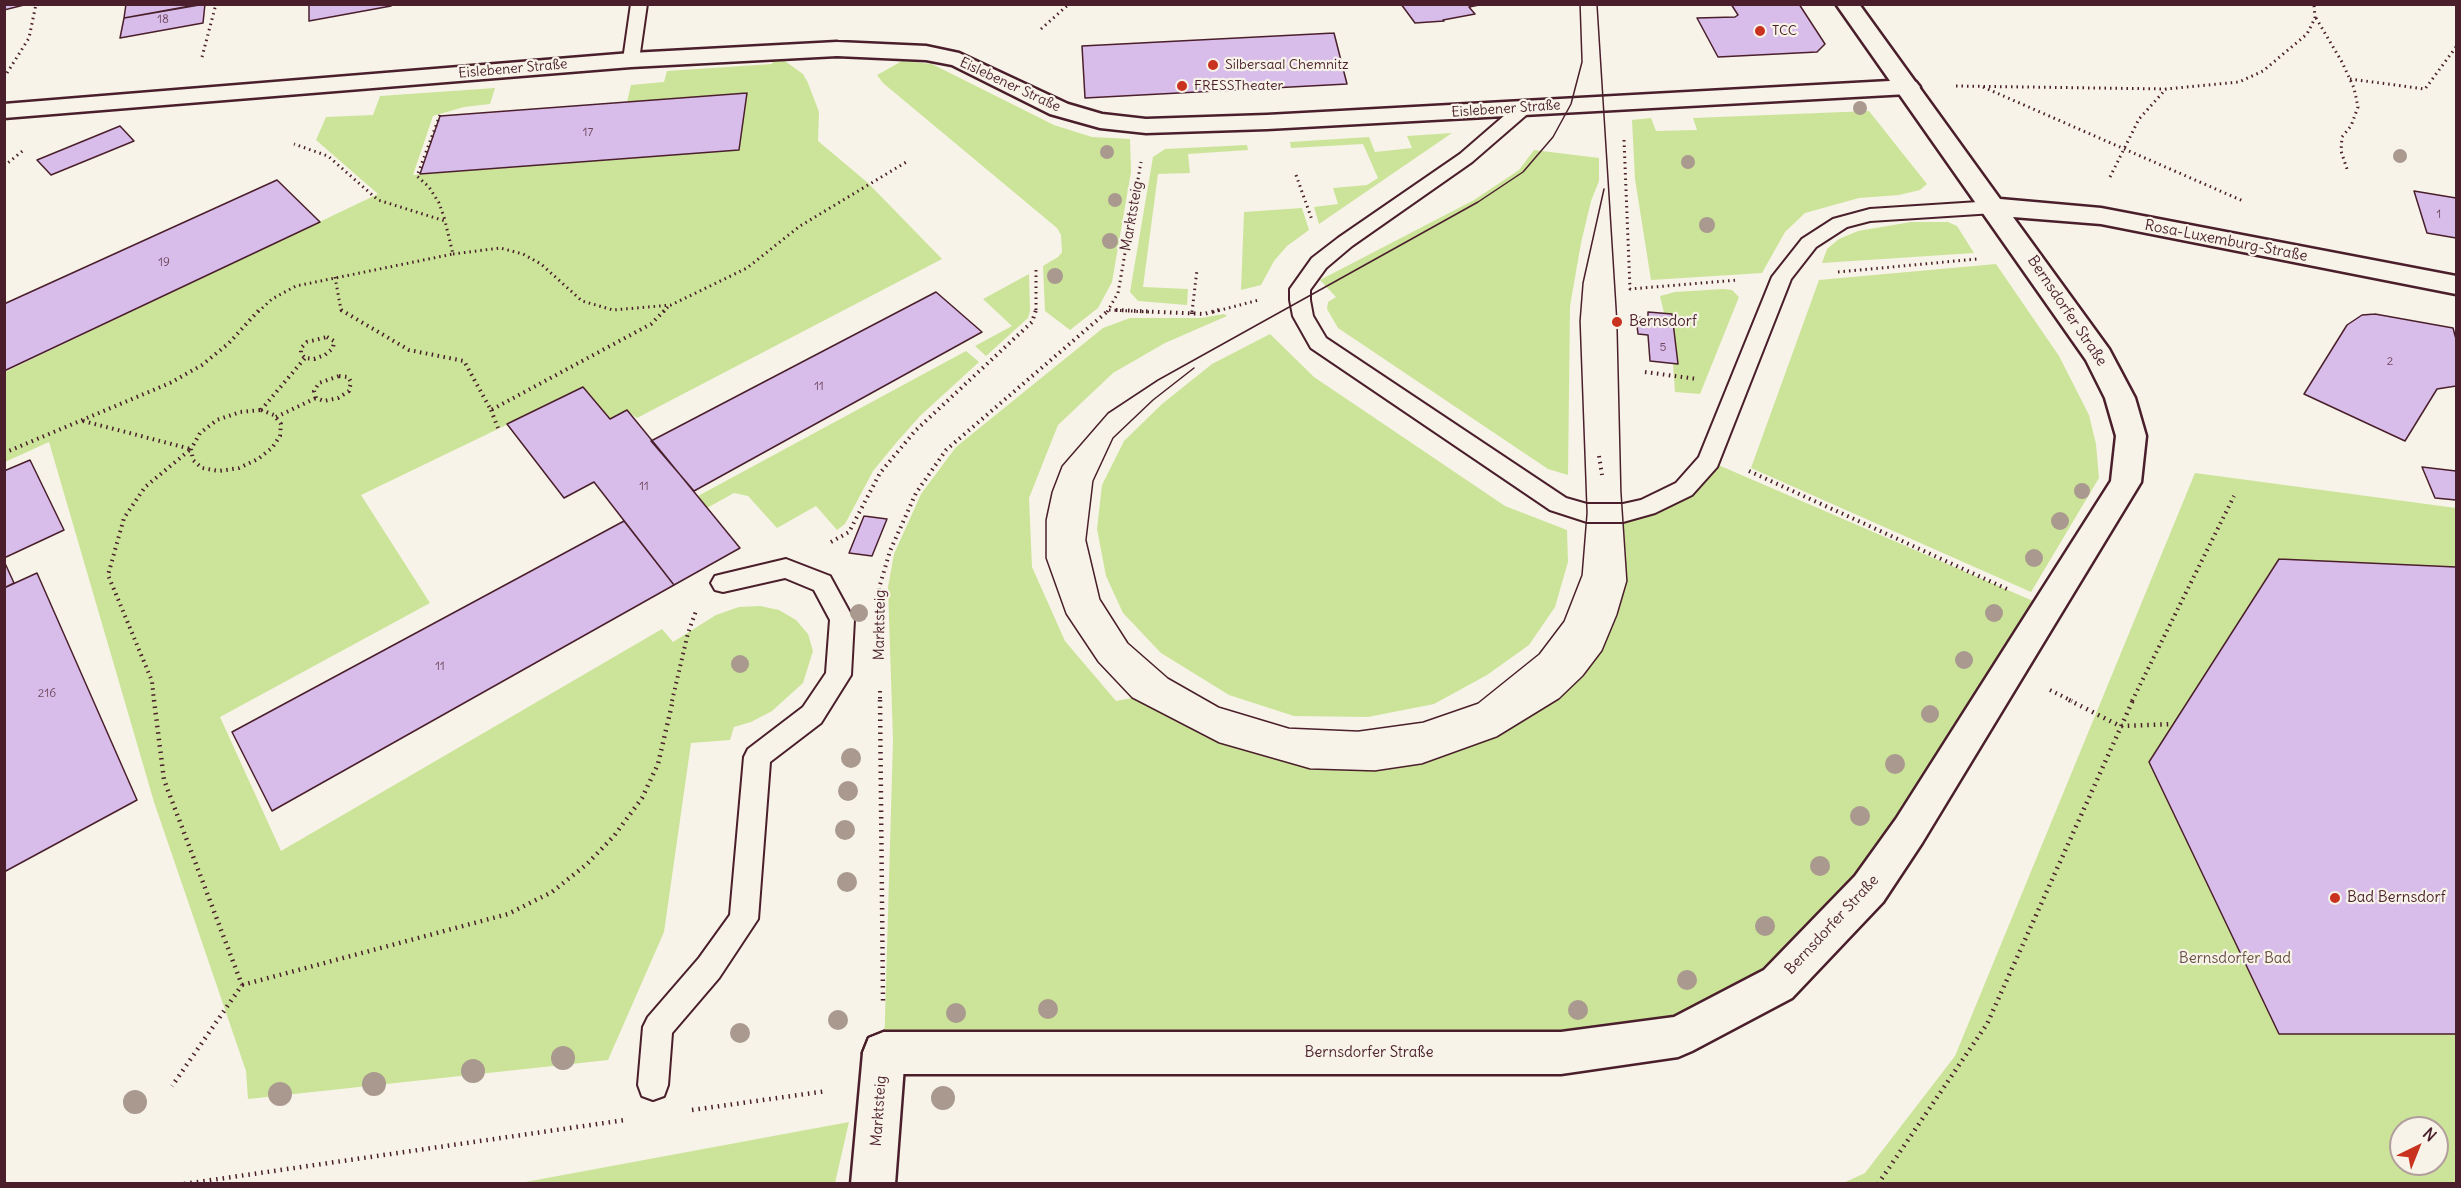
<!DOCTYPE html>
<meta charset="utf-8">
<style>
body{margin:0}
#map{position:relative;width:2461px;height:1188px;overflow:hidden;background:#f7f3e8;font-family:Delius,sans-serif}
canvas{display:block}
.frame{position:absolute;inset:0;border:6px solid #4a1f2b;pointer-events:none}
.north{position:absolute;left:2389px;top:1116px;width:60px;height:60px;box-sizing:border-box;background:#f7f3e8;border:2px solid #b29e9c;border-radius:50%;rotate:43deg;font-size:16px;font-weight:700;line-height:24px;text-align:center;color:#4a1f2b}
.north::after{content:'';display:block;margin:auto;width:21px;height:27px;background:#c8321e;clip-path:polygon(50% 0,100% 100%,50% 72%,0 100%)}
</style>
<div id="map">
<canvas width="2461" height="1188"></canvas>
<div class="frame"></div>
<div class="north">N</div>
</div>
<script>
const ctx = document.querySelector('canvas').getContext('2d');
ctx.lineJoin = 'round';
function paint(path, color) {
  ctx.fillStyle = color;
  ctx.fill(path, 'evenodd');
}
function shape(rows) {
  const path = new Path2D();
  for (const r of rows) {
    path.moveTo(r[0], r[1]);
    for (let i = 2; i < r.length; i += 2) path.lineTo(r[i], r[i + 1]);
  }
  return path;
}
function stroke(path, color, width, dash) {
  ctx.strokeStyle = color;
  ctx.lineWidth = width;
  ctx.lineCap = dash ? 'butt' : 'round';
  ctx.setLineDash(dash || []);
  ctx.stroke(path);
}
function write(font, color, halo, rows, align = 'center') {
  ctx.font = font + ' Delius,sans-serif';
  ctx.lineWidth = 4.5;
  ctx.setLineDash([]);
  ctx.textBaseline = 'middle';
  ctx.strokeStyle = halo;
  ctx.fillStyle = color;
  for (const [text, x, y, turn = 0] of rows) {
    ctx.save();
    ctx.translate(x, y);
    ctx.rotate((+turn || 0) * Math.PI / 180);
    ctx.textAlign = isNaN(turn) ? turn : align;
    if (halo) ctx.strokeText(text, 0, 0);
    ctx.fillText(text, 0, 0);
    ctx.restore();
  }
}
paint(shape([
 [782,59,803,74,808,83,819,112,818,141,868,183,942,259,637,418,627,411,610,419,583,388,361,495,430,603,220,717,281,851,662,629,673,642,716,615,739,607,760,606,779,610,796,620,808,634,813,651,803,683,772,711,751,722,734,727,730,740,691,743,664,932,608,1060,248,1099,246,1071,154,802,49,442,5,462,5,372,378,194,316,140,326,117,373,115,380,96,495,88,490,104,464,107,433,116,413,175,739,150,627,102,631,85,664,82,667,71,772,64,773,60],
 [902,61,932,64,1054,125,1092,137,1130,139,1131,172,1112,282,1098,308,1070,330,1045,311,1043,266,1058,257,1062,252,1061,235,1057,228,883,83,877,75],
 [1869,111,1927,184,1920,190,1899,195,1859,198,1805,213,1785,232,1762,273,1651,280,1635,179,1632,120,1651,118,1656,131,1697,130,1693,118],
 [1452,133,1319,224,1314,207,1338,204,1333,188,1367,185,1378,178,1363,144,1291,148,1290,142,1369,137,1375,152,1412,148,1407,136],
 [1247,145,1248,150,1188,154,1190,173,1158,174,1143,287,1188,289,1187,305,1138,301,1130,292,1153,157,1165,149],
 [1534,150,1599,158,1599,181,1591,201,1581,243,1570,306,1568,475,1548,469,1338,328,1327,309,1328,302,1336,297,1320,280,1474,200,1519,170],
 [1302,208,1309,230,1287,246,1274,261,1261,285,1241,290,1244,212],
 [1911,222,1948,222,1957,226,1974,253,1822,263,1827,249,1839,239,1858,231],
 [1996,264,2059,356,2089,415,2096,444,2099,478,2031,592,1751,468,1819,280],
 [1029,274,1030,311,1028,318,986,356,975,346,1012,326,983,299],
 [1723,289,1732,290,1739,297,1700,394,1675,392,1673,364,1678,364,1672,314,1664,313,1660,296,1675,292],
 [1224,314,1227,316,1165,343,1113,373,1058,425,1029,498,1032,567,1065,641,1116,701,1132,698,1219,743,1310,769,1375,771,1422,764,1497,737,1559,699,1583,676,1602,651,1617,615,1627,581,1623,513,1647,507,1709,461,2047,607,1869,889,1678,1037,884,1053,893,740,888,587,894,554,921,494,956,447,1103,328,1130,318,1201,318],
 [1270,334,1314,377,1505,506,1567,530,1568,562,1555,607,1529,645,1487,675,1434,704,1368,717,1294,716,1229,695,1161,653,1123,613,1106,576,1097,529,1102,485,1124,441,1162,404,1212,364],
 [966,351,979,362,920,416,896,443,873,471,845,524,837,530,816,506,777,528,748,496,734,493,707,508,698,496],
 [2195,473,2456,508,2456,1183,1841,1184,1865,1173,1955,1056],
 [2401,1128,2437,1128,2437,1164,2401,1164],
 [849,1122,835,1183,520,1183]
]), '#cce499');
const building = shape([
 [4,4,28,4,4,10,4,4],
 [126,4,201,4,124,18,126,4],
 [205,4,203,23,120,38,124,18,205,4],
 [309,4,391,4,391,6,309,21,309,4],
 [1401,4,1484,4,1469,7,1475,14,1443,20,1444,21,1415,23,1401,4],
 [1731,4,1799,4,1825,44,1817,52,1718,57,1697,18,1735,17,1738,15,1731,4],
 [1334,33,1347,84,1085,98,1082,46,1334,33],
 [747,93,739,150,420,174,440,116,747,93],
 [120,126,134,141,51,175,37,160,120,126],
 [277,180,320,222,4,371,4,304,277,180],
 [2414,191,2456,198,2456,238,2427,233,2414,191],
 [936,292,982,332,694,491,651,441,936,292],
 [1648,312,1672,314,1678,364,1650,361,1648,335,1638,334,1636,317,1648,318,1648,312],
 [2375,314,2453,328,2456,339,2456,386,2437,389,2405,441,2304,394,2347,325,2362,315,2375,314],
 [583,387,610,419,627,410,740,548,674,585,594,482,564,498,507,424,583,387],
 [30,460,64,530,4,558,4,471,30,460],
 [2422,467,2456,471,2456,500,2435,498,2422,467],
 [864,516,887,519,872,556,849,553,864,516],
 [624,521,674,585,272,811,232,732,624,521],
 [2279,559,2456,567,2456,1034,2279,1034,2149,762,2279,559],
 [4,561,14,583,4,588,4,561],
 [37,573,137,800,4,872,4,588,37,573]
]);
paint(building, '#d8bcea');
stroke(building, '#4a1f2b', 1.5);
const lane = shape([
 [631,4,647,4,639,60,637,64,631,65,625,64,623,60,631,4],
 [1526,101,1532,102,1535,106,1532,110,1472,162,1352,246,1326,268,1310,290,1310,300,1313,316,1326,338,1566,498,1587,504,1623,504,1641,500,1676,483,1699,457,1772,277,1802,239,1833,219,1870,209,1994,201,2001,203,2003,207,2001,211,1994,213,1870,221,1847,227,1816,247,1791,279,1717,467,1692,495,1655,513,1623,522,1587,522,1550,510,1311,348,1293,316,1290,300,1290,289,1312,258,1338,238,1460,154,1520,102,1526,101],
 [786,559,830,576,854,620,851,675,821,723,770,762,758,919,719,978,672,1033,668,1085,664,1096,653,1100,642,1096,638,1085,643,1027,648,1017,699,958,730,915,744,757,748,749,803,707,826,673,830,620,814,590,785,578,723,592,715,590,711,583,715,576,723,574,786,559]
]);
const street = shape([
 [837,42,926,46,959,53,1068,104,1102,114,1146,119,1267,115,1908,80,1916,82,1920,87,1916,92,1908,94,1267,129,1146,133,1100,128,1050,114,952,65,926,60,837,56,631,67,4,118,4,104,631,53,837,42],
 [884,1032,899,1038,905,1053,895,1184,851,1184,863,1053,869,1038,884,1032]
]);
const secondary = shape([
 [1836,4,1859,4,2000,199,2101,208,2456,276,2456,294,2101,224,2013,217,2109,349,2135,398,2146,436,2141,482,1922,843,1883,902,1792,998,1692,1051,1678,1057,1561,1074,884,1074,869,1068,863,1053,869,1038,884,1032,1561,1032,1674,1017,1764,970,1855,876,1896,819,2111,481,2116,436,2105,398,2086,360,1836,4]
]);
stroke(lane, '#4a1f2b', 4);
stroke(street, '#4a1f2b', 5);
stroke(secondary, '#4a1f2b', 5);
stroke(shape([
 [2316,18,2342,62,2354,88,2358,107,2351,126,2342,137,2341,151,2348,172],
 [1041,29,1069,4],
 [202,57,216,4],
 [7,73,29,38,36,4],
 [2350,79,2425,89,2456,47],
 [1956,86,2166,89,2239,82,2263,71,2307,34,2315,18,2314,4],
 [1983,87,2243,201],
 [440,115,417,176,429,187,439,203,445,220],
 [1624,140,1630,289,1738,280],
 [4,166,25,149],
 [1296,175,1312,220],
 [2110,177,2139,119,2166,89],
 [453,254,500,248,523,254,541,264,582,301,613,310,671,305,747,268,800,226,908,161],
 [1036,270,1036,312],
 [1838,272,1977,259],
 [335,277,341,310,344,312],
 [1109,310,1151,312],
 [258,312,272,299,296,286,453,254,445,221,378,200,328,156,294,144],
 [663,312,670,305],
 [1107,312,1118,293,1141,162],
 [1192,312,1197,270],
 [1213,312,1259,300]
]), '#4a1f2b', 3, [1.5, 4]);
stroke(shape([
 [341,310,409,350,464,361,491,410,651,324,665,310],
 [1116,310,1204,314,1219,310],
 [1192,314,1192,310],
 [327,337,334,341,333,348,325,355,314,359,305,358,301,354,301,348,307,342,327,337],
 [1645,372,1697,379],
 [339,376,348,377,351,382,349,391,338,398,324,401,316,398,314,391,319,383,339,376],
 [261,410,274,415,281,424,280,436,272,448,258,459,239,468,219,471,202,468,193,460,191,449,200,433,217,420,240,412,261,410],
 [261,410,305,358],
 [491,410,498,428],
 [276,417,316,398],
 [83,421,191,449,145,487,124,518,108,575,152,681,154,701],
 [4,453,170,383,202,365,229,343,259,310],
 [1599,456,1602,475],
 [1749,471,2007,589],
 [831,542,849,532,880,473,915,431,1032,322,1036,310],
 [879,596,879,588,890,551,916,493,946,450,1109,310],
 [2050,690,2072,701],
 [880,691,880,701],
 [672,701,688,633,696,611],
 [2132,701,2234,496]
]), '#4a1f2b', 4, [1.5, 4.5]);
stroke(shape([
 [154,700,164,780,242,985,172,1086],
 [880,700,883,1001],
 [2069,700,2120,726,2172,724],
 [242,985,508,914,552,892,587,864,614,836,642,798,658,764,673,700],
 [692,1110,827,1091],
 [184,1184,625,1120],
 [1878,1184,1987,1024,2133,700]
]), '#4a1f2b', 4.5, [1.5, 5]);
paint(lane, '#f7f3e8');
paint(street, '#f7f3e8');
paint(secondary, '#f7f3e8');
stroke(shape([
 [1580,4,1582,62,1571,104,1553,137,1523,172,1478,202,1158,380,1108,413,1062,466,1052,492,1046,520,1046,558,1066,614,1098,662,1132,698,1219,743,1310,769,1375,771,1422,764,1497,737,1559,699,1583,676,1602,651,1617,615,1627,581,1621,492,1617,322,1597,4],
 [1194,368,1153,400,1113,438,1093,481,1086,540,1100,599,1128,643,1168,678,1219,707,1289,728,1358,731,1423,722,1478,703,1539,654,1564,621,1582,575,1587,513,1580,321,1583,283,1604,189]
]), '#4a1f2b', 1.5);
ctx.fillStyle = '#a9998f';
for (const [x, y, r] of [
 [1860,108,7],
 [1107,152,7],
 [2400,156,7],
 [1688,162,7],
 [1115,200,7],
 [1707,225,8],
 [1110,241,8],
 [1055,276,8],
 [2082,491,8],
 [2060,521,9],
 [2034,558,9],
 [859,613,9],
 [1994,613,9],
 [1964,660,9],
 [740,664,9],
 [1930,714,9],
 [851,758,10],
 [1895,764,10],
 [848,791,10],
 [1860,816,10],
 [845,830,10],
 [1820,866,10],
 [847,882,10],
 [1765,926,10],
 [1687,980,10],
 [1048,1009,10],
 [1578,1010,10],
 [956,1013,10],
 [838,1020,10],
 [740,1033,10],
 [563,1058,12],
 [473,1071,12],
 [374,1084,12],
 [280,1094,12],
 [943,1098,12],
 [135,1102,12]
]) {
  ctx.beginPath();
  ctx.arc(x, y, r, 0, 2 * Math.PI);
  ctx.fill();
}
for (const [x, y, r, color] of [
 [1760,31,6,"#c8321e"],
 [1213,65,6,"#c8321e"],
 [1182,86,6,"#c8321e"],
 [1617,322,6,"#c8321e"],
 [2335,898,6,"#c8321e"]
]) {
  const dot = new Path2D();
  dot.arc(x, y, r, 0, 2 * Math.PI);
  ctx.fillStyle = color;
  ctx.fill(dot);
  stroke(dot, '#f7f3e8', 2);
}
write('12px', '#6e465b', null, [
 ["18",163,20],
 ["17",588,133],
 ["1",2439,215],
 ["19",164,263],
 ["5",1663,348],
 ["2",2390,362],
 ["11",819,387],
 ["11",644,487],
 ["11",440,667],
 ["216",47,694]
]);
write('14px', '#4a1f2b', '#f7f3e8', [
 ["TCC",1772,31],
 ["Silbersaal Chemnitz",1225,65],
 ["FRESSTheater",1194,86]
], 'left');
write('14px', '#4a1f2b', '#f7f3e8', [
 ["Eislebener Straße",513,69,-5],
 ["Eislebener Straße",1010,85,25],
 ["Eislebener Straße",1506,109,-4]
]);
write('15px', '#4a1f2b', '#f7f3e8', [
 ["Marktsteig",1132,216,-80],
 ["Rosa-Luxemburg-Straße",2226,241,11],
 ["Bernsdorfer Straße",2067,311,56],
 ["Marktsteig",880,625,-89],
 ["Bernsdorfer Straße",1832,925,-47],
 ["Bernsdorfer Straße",1369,1053],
 ["Marktsteig",879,1111,-86]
]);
write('15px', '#4a1f2b', '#f7f3e8', [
 ["Bernsdorf",1629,322],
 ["Bad Bernsdorf",2347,898]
], 'left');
write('15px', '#6a5046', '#f7f3e8', [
 ["Bernsdorfer Bad",2235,959]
]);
</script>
